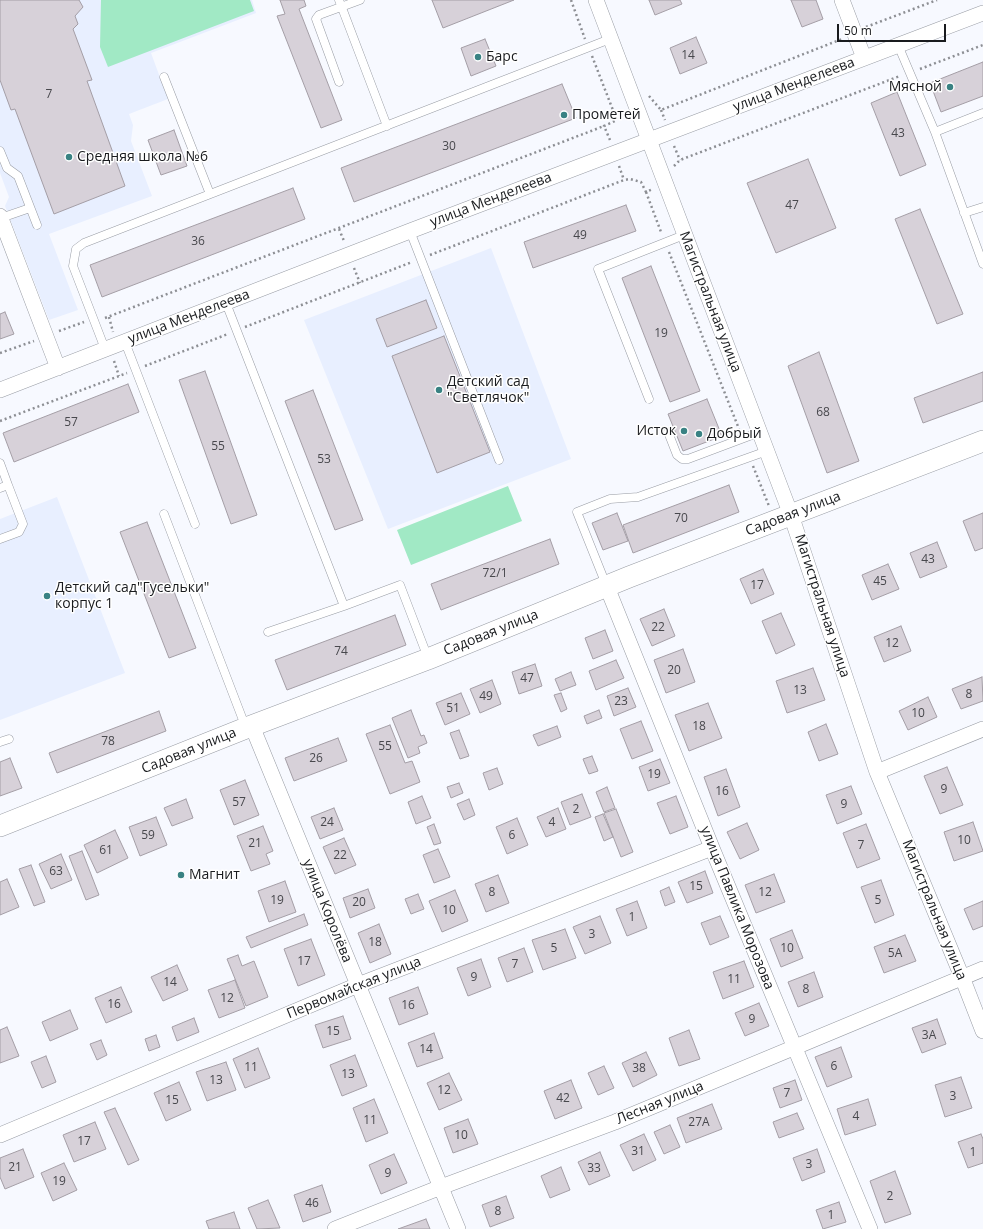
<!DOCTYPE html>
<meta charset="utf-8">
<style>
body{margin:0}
#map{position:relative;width:983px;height:1229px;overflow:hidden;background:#f7f9ff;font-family:"Open Sans",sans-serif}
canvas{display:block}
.scale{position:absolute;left:837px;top:24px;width:109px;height:18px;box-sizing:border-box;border:2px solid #191b1e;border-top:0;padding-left:5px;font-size:12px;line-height:14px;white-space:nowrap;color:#191b1e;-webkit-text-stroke:3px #fff;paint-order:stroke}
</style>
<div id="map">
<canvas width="983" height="1229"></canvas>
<div class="scale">50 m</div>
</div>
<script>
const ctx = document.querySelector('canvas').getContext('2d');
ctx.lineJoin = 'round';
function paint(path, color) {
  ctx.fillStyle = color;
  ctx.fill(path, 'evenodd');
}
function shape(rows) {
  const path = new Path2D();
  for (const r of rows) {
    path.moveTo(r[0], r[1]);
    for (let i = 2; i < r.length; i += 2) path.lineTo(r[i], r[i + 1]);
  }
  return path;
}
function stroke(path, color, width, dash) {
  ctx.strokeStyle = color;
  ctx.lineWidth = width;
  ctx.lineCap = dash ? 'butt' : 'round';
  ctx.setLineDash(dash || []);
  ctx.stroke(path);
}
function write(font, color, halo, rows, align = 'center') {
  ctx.font = font + ' "Open Sans",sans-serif';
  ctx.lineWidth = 3;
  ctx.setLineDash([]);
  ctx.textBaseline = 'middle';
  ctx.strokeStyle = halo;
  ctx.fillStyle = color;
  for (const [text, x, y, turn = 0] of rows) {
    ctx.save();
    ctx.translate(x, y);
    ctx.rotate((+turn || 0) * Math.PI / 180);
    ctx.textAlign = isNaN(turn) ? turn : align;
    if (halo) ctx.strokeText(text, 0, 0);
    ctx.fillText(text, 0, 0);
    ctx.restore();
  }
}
paint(shape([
 [0,0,252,0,256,13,151,53,168,99,129,114,133,125,131,141,152,196,49,234,78,310,49,320,5,206,9,197,0,173],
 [491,248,571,459,388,529,304,320],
 [57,497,125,673,0,720,0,519]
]), '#e8efff');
paint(shape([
 [101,0,250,0,254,11,108,67,100,47],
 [508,486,522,521,411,565,397,530]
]), '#a1e9c5');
const building = shape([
 [0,0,79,0,83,7,75,16,78,24,73,29,92,80,87,81,125,186,54,214,15,109,11,110,0,80,0,0],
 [280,0,304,0,306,6,299,9,342,120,321,128,277,16,285,14,280,0],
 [432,0,514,0,443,28,432,0],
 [649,0,680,0,682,4,655,15,649,0],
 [791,0,816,0,823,19,802,27,791,0],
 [696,37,707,63,680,74,670,48,696,37],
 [485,39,496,66,471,76,461,48,485,39],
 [983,62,983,96,941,112,930,83,983,62],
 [562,84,576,118,354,202,341,168,562,84],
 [897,92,926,165,900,176,871,103,897,92],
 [174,130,187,166,161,175,148,140,174,130],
 [808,159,836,228,776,253,747,183,808,159],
 [293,188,305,219,102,297,90,265,293,188],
 [626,205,636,231,533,268,524,242,626,205],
 [920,209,963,314,937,324,895,219,920,209],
 [651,266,700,391,670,402,622,278,651,266],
 [426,300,437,328,387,347,376,319,426,300],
 [5,312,14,334,0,339,0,314,5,312],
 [444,336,490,452,437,473,392,356,444,336],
 [819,352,859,461,827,473,788,366,819,352],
 [205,371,257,515,231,524,179,380,205,371],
 [983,372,983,401,923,423,914,398,983,372],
 [128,384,139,412,14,462,3,433,128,384],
 [313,390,363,520,335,530,285,401,313,390],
 [707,399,722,436,683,451,668,414,707,399],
 [729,485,739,512,633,553,623,525,729,485],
 [617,513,628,541,603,550,592,523,617,513],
 [983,513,983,548,975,551,963,521,983,513],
 [147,522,196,648,169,658,120,532,147,522],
 [550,539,559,564,441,610,431,584,550,539],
 [937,542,947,567,920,578,910,553,937,542],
 [888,564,899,589,872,600,862,575,888,564],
 [763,569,774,594,751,604,740,579,763,569],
 [664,609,675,636,652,646,640,619,664,609],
 [781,613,795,645,776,654,762,621,781,613],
 [395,615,406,645,287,690,275,660,395,615],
 [901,626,911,651,884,662,874,637,901,626],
 [605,630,613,651,593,659,585,638,605,630],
 [683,649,695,682,666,693,654,660,683,649],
 [616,660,624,678,596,690,589,671,616,660],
 [535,664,542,686,519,694,512,672,535,664],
 [813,668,825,700,787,713,776,681,813,668],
 [571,672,576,685,560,691,555,679,571,672],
 [982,677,983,701,961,709,952,689,982,677],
 [492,680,501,704,480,713,470,689,492,680],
 [628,688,636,707,614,716,607,696,628,688],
 [461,693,470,714,445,725,436,703,461,693],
 [561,693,567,709,561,712,554,695,561,693],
 [928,697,937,717,908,730,899,711,928,697],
 [708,703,722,738,689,751,675,715,708,703],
 [411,710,421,736,424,735,427,743,418,747,420,753,408,758,392,718,411,710],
 [599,710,602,718,587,724,584,716,599,710],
 [159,711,166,731,57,773,49,753,159,711],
 [641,721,653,751,632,759,620,729,641,721],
 [826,724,838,754,819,761,808,732,826,724],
 [390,725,405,763,412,761,420,782,390,794,366,734,390,725],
 [557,726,561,737,538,746,533,735,557,726],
 [459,730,469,756,460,759,450,733,459,730],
 [338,738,347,761,294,781,285,758,338,738],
 [592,756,598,771,589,774,583,759,592,756],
 [10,758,22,788,0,796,0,762,10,758],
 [660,759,670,783,648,791,639,767,660,759],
 [947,767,963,805,940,814,924,776,947,767],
 [497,768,503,784,489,790,483,773,497,768],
 [726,769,740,807,718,816,704,777,726,769],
 [245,780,259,815,234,825,220,790,245,780],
 [459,783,463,793,451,798,447,787,459,783],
 [851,786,862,814,837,824,826,795,851,786],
 [607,787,615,808,604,812,596,792,607,787],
 [582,794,591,817,570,825,561,802,582,794],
 [422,796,431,818,416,824,408,802,422,796],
 [676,796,688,827,670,834,657,803,676,796],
 [186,799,193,818,172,826,164,808,186,799],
 [469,799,475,815,464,820,457,804,469,799],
 [334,808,343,830,320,839,311,817,334,808],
 [558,808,566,829,546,837,537,817,558,808],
 [616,809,633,852,621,857,604,813,616,809],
 [603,814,613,837,604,841,595,817,603,814],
 [156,817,167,845,140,856,129,827,156,817],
 [517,818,528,845,507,854,496,827,517,818],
 [973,822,983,851,954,861,944,832,973,822],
 [747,823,759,850,740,859,727,832,747,823],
 [434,824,441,843,434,845,427,827,434,824],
 [866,824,880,859,857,868,843,833,866,824],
 [263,826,273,851,266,854,270,864,251,871,237,836,263,826],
 [115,830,128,858,97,873,84,845,115,830],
 [344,838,356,865,335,874,323,847,344,838],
 [438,849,450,877,434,883,423,855,438,849],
 [82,851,99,895,86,900,69,856,82,851],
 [61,854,72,880,51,889,39,864,61,854],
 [31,865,45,902,34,906,19,869,31,865],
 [705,871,713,893,687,903,678,882,705,871],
 [774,874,785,902,756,913,745,885,774,874],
 [498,875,509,903,486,912,475,884,498,875],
 [7,879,19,907,0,915,0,882,7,879],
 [881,880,894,915,875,923,861,887,881,880],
 [285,881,296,912,269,922,258,891,285,881],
 [669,887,675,902,665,906,660,891,669,887],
 [368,889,375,908,350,918,343,898,368,889],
 [455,890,468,921,442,932,429,901,455,890],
 [418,894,424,909,411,914,405,899,418,894],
 [637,901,647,928,627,936,616,909,637,901],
 [983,901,983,926,973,930,964,909,983,901],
 [304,914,308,925,251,948,246,937,304,914],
 [600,916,611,943,585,954,573,927,600,916],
 [720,916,729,937,710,945,701,923,720,916],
 [379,924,391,954,370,963,358,933,379,924],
 [565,929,576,958,543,970,532,940,565,929],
 [792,930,803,958,781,967,770,939,792,930],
 [905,935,916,961,884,973,874,947,905,935],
 [311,939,325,975,298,986,284,949,311,939],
 [524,948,533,972,507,982,498,958,524,948],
 [238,955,242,966,254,961,268,997,246,1006,227,959,238,955],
 [481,959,491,987,468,996,457,968,481,959],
 [744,961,754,987,723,999,713,972,744,961],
 [177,965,188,990,163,1001,151,977,177,965],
 [814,972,823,997,798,1007,788,982,814,972],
 [235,980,245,1008,219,1018,208,990,235,980],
 [121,987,132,1012,106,1023,95,998,121,987],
 [418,987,428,1014,399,1025,389,998,418,987],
 [759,1003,769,1026,745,1036,735,1013,759,1003],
 [70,1010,78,1029,50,1041,42,1022,70,1010],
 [343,1016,351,1039,323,1048,315,1025,343,1016],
 [194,1018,199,1032,177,1041,172,1027,194,1018],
 [937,1019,946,1044,922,1053,912,1028,937,1019],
 [7,1027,19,1056,0,1063,0,1030,7,1027],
 [689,1030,700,1059,679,1066,669,1038,689,1030],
 [434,1033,443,1058,417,1067,408,1043,434,1033],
 [156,1035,160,1047,149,1051,145,1039,156,1035],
 [101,1040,107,1055,97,1060,90,1044,101,1040],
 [841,1047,852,1077,827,1087,815,1057,841,1047],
 [258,1048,270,1078,245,1088,233,1059,258,1048],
 [646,1052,657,1075,633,1087,622,1063,646,1052],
 [355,1055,367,1086,342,1096,330,1065,355,1055],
 [46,1056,56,1082,42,1088,31,1062,46,1056],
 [226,1062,236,1090,207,1101,196,1072,226,1062],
 [604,1066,614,1088,598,1095,588,1073,604,1066],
 [449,1073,462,1100,439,1110,427,1083,449,1073],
 [961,1077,972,1108,945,1117,935,1085,961,1077],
 [571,1080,582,1108,555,1119,544,1091,571,1080],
 [795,1080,802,1100,780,1108,773,1088,795,1080],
 [179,1082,191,1110,166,1121,154,1093,179,1082],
 [374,1099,388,1133,366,1142,353,1108,374,1099],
 [868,1099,876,1125,845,1135,837,1109,868,1099],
 [712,1104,722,1129,686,1143,677,1118,712,1104],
 [115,1108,139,1160,128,1165,104,1112,115,1108],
 [797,1113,804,1129,779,1138,773,1122,797,1113],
 [468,1119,478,1144,453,1153,444,1128,468,1119],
 [95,1122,106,1149,74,1162,63,1135,95,1122],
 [670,1125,680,1147,664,1154,654,1132,670,1125],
 [644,1134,656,1160,633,1171,620,1145,644,1134],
 [981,1134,983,1139,983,1163,968,1168,958,1142,981,1134],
 [23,1149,34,1177,5,1189,0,1177,0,1158,23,1149],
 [817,1149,825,1172,802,1181,793,1158,817,1149],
 [600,1152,610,1176,589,1185,578,1162,600,1152],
 [394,1154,407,1183,381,1194,369,1165,394,1154],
 [64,1163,77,1190,53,1201,41,1173,64,1163],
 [561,1167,570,1190,550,1198,541,1176,561,1167],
 [895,1171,911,1214,885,1223,870,1181,895,1171],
 [322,1185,331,1212,303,1222,294,1195,322,1185],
 [506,1196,514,1218,490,1227,482,1205,506,1196],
 [268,1200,280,1228,257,1229,248,1208,268,1200],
 [839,1202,846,1222,823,1229,816,1210,839,1202],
 [234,1212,240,1229,209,1229,206,1221,234,1212],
 [426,1219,430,1229,398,1229,426,1219]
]);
paint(building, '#d7d1d9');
stroke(building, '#a49ea6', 1);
const lane = shape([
 [339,0,387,126],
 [898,45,935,132,983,264],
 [164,77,210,194],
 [339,82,316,19,319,15,360,0],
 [935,132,983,113],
 [0,151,7,168,18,176,37,225],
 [964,213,983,207],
 [1,218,30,208],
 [410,231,499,460],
 [226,303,344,606,400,585,428,658],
 [125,342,195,524],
 [105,349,73,266,76,249,84,243,610,39],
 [649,399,598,269,684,235],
 [668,432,677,455,682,459,688,459,760,432],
 [0,463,8,485,0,488],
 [164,514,246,728],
 [0,539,19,532,23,524,8,485],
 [607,587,577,512,610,499,638,497,767,451],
 [268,632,344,606],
 [0,742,9,739]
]);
const street = shape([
 [596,0,791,515,877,772,962,977,983,1031],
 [842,0,864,58],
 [0,216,58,368],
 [0,390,410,231,983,13],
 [607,587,712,848,870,1229],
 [252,726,458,1229],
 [877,772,983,729],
 [0,1135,358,985,712,848],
 [335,1229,441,1187,615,1122,983,969]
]);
const secondary = shape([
 [0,826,246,728,428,659,629,577,983,441]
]);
stroke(lane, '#989ca4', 9);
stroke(street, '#989ca4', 16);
stroke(secondary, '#989ca4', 22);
stroke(shape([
 [571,0,585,39],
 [866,27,937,0],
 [592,56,616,118,615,121,604,126,610,140],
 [920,69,983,45],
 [649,96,661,110,842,39],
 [661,110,665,120],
 [674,146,680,160],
 [619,166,624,180],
 [674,166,680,160,900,76],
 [646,192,661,232],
 [339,229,344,241],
 [669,252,739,429],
 [430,255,624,180,630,179,641,182,646,192,653,189],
 [354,268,360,283],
 [109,317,113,332],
 [105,318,604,126],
 [245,327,412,262],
 [59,331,84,322],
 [0,353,34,341],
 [114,361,119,376],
 [145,366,228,334],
 [0,421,127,373],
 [753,466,769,506]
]), '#8d8f94', 2.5, [2, 3]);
stroke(lane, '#fff', 8);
stroke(street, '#fff', 15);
stroke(secondary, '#fff', 21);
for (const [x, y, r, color] of [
 [478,57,4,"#398283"],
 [950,87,4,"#398283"],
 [564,115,4,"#398283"],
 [69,157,4,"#398283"],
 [439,390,4,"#398283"],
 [684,431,4,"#398283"],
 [699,434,4,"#398283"],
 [47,596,4,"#398283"],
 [181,875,4,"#398283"]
]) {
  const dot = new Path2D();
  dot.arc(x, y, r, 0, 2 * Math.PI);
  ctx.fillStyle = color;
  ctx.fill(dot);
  stroke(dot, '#fff', 1.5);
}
write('12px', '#48484d', null, [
 ["14",688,56],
 ["7",49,95],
 ["43",898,134],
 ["30",449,147],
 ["47",792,206],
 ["49",580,236],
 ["36",198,242],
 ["19",661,334],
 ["68",823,413],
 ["57",71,423],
 ["55",218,447],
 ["53",324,460],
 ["70",681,519],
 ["43",928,560],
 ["72/1",495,574],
 ["45",880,582],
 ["17",757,586],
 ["22",658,628],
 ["12",892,644],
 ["74",341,652],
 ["20",674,671],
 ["47",527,679],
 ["13",800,691],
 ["8",969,695],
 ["49",486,697],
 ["23",621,702],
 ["51",453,709],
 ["10",918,714],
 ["18",699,727],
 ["78",108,742],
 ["55",385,747],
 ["26",316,759],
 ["19",654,775],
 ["9",944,790],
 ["16",722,792],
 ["57",239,803],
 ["9",844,805],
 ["2",576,810],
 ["24",327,823],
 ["4",552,823],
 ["59",148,836],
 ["6",512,836],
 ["10",964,841],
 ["21",255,844],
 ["7",861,846],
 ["61",106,851],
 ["22",340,856],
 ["63",56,872],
 ["15",696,887],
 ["8",492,893],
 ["12",765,893],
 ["19",277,901],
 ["5",878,901],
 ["20",359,903],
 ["10",449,911],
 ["1",632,918],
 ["3",592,935],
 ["18",375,943],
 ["5",554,949],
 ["10",787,949],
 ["5А",895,954],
 ["17",304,962],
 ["7",515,965],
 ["9",474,978],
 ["11",734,980],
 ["14",170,983],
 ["8",806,990],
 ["12",227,999],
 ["16",114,1005],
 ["16",408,1006],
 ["9",752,1020],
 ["15",333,1032],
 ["3А",929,1036],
 ["14",426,1050],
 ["6",834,1067],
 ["11",251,1068],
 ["38",639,1069],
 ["13",348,1075],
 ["13",216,1081],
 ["12",444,1091],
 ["7",787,1094],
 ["3",953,1097],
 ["42",563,1099],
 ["15",172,1101],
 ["4",856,1117],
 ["11",370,1121],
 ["27А",699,1123],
 ["10",461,1136],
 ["17",84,1142],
 ["31",638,1152],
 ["1",973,1153],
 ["3",809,1165],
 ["21",15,1168],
 ["33",594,1169],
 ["9",388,1174],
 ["19",59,1182],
 ["2",890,1197],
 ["46",312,1204],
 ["8",498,1212],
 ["1",831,1216]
]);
write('14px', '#191b1e', '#fff', [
 ["Барс",486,57],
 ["Мясной",942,87,"right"],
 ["Прометей",572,115],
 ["Средняя школа №6",77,157],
 ["Детский сад",447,382],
 ["\"Светлячок\"",447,398],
 ["Исток",676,431,"right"],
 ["Добрый",707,434],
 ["Детский сад\"Гусельки\"",55,588],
 ["корпус 1",55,604],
 ["Магнит",189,875]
], 'left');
write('14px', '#191b1e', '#fff', [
 ["улица Менделеева",794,85,-21],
 ["улица Менделеева",491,200,-21],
 ["Магистральная улица",710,302,69],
 ["улица Менделеева",189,317,-21],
 ["Садовая улица",793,514,-21],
 ["Магистральная улица",822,606,72],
 ["Садовая улица",491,633,-22],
 ["Садовая улица",189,751,-22],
 ["улица Павлика Морозова",737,908,68],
 ["Магистральная улица",934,910,68],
 ["улица Королёва",327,911,68],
 ["Первомайская улица",354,988,-22],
 ["Лесная улица",660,1103,-22]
]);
</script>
